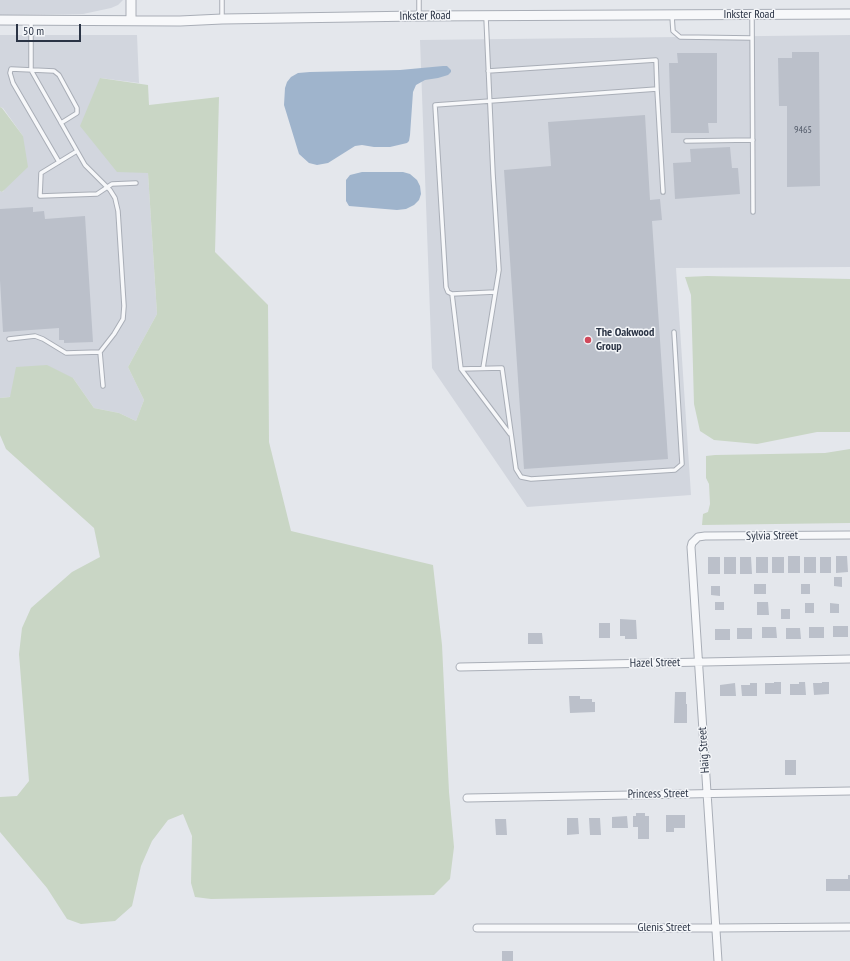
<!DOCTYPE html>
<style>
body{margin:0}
#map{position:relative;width:850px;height:961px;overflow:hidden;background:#e4e7ec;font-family:"PT Sans Narrow",sans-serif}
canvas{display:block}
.scale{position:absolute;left:16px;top:24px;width:65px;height:18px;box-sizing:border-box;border:2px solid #2b3445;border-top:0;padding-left:5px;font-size:12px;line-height:14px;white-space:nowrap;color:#2b3445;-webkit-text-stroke:3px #f4f6f9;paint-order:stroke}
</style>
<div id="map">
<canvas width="850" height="961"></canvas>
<div class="scale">50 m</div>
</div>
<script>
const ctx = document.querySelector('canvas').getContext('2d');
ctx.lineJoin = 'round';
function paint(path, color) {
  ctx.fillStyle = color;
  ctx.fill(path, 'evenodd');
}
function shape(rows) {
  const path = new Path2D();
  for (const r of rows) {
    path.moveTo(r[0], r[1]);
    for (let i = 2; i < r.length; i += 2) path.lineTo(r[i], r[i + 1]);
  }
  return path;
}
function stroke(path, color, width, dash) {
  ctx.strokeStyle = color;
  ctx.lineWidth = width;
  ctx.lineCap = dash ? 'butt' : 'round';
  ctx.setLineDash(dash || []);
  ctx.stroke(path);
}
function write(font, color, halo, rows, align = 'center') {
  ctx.font = font + ' "PT Sans Narrow",sans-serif';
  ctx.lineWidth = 3;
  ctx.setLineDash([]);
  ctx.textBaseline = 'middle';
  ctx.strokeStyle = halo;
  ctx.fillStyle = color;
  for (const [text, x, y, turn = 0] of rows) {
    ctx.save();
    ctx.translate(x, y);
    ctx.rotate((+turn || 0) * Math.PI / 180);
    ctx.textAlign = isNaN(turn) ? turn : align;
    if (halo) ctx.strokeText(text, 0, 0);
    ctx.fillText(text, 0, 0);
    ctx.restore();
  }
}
paint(shape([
 [0,0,123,0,118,5,111,8,83,14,0,15],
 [0,35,137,35,139,83,100,78,148,173,157,314,128,367,144,400,136,421,119,413,94,408,73,378,9,397,0,398,0,191,3,192,23,136,3,108,0,107],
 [850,35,850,267,676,268,691,495,527,507,432,368,420,40]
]), '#d2d6de');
paint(shape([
 [100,78,148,85,149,105,219,97,215,252,268,305,269,442,291,531,433,565,442,645,449,792,454,847,450,879,434,895,211,899,195,897,191,883,192,836,183,814,168,820,152,841,141,866,132,906,115,921,81,924,67,919,47,888,0,832,0,797,17,796,29,781,19,654,22,628,31,608,72,572,100,557,94,528,6,449,0,435,0,398,10,397,16,367,47,365,73,378,94,408,119,413,136,421,144,400,128,367,157,314,148,173,117,172,80,126],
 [0,107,2,108,23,136,28,167,2,192,0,191],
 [707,276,850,279,850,432,817,432,757,444,714,440,700,431,694,404,691,295,685,277],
 [850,449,850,523,702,525,703,514,708,512,710,504,709,484,706,478,706,456,715,455,825,453]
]), '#c9d6c5');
paint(shape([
 [443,66,447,66,451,70,451,72,448,75,438,78,425,80,416,85,413,92,410,135,409,141,407,143,390,147,374,147,362,145,355,146,328,163,317,165,309,163,299,154,284,105,285,88,287,82,291,77,298,73,310,72,400,70],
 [362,172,403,172,410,174,417,180,420,186,421,194,419,200,414,205,406,209,397,210,349,206,346,201,346,180,350,175]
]), '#9fb4cc');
paint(shape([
 [792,52,819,52,820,186,787,187,787,106,779,106,778,58,792,58],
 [677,53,717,53,717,123,708,123,709,133,671,133,669,63,678,63],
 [645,115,650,200,660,199,662,220,652,221,668,459,524,469,504,170,551,166,548,122],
 [730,147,732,168,738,168,740,194,675,199,673,163,691,162,690,149],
 [33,207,33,212,44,211,45,219,85,216,93,342,64,343,64,340,59,340,59,328,3,332,0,280,0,209],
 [788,556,800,556,800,573,788,573],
 [836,556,847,556,848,572,836,573],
 [708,557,720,557,720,574,708,574],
 [724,557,736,557,736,574,724,574],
 [740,557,751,557,752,574,740,574],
 [756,557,768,557,768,573,756,573],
 [772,557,784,557,784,573,772,573],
 [804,557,816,557,816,573,804,573],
 [820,557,831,557,831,573,820,573],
 [834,577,842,577,842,587,834,586],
 [754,584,766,584,766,594,754,594],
 [801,584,810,584,810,594,801,594],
 [711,586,720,586,720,596,711,595],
 [715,602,724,602,724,610,715,610],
 [757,602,768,602,769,615,757,615],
 [805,603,814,603,814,613,805,613],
 [830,603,839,604,839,613,830,613],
 [781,609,790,609,790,619,781,619],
 [620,619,636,620,637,639,625,639,625,636,620,636],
 [599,623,610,623,610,638,599,638],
 [833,626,848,626,848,637,833,637],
 [762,627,776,627,777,638,762,638],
 [809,627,824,627,824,638,809,638],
 [737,628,752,628,752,639,737,639],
 [786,628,800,628,801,639,786,639],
 [715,629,730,629,730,640,715,640],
 [528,633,542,633,543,644,528,644],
 [774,682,781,682,781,694,765,694,765,683,774,683],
 [799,682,805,682,806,695,790,695,790,684,799,684],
 [822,682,829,682,829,694,814,695,813,683,822,683],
 [735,683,736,696,720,696,720,685],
 [750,683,757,683,757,696,742,696,741,685,750,685],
 [675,692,686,692,686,704,687,704,687,723,674,723],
 [569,696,580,696,580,699,592,699,592,702,595,702,595,712,570,713],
 [785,760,796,760,796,775,785,775],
 [636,813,645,813,645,816,649,816,649,839,638,839,638,827,633,827,633,816,636,816],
 [666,815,685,815,685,828,674,828,674,832,666,832],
 [627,816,628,828,612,828,612,817],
 [567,818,578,818,579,834,567,835],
 [589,818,600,818,601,835,590,835],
 [495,819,506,819,507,835,496,835],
 [848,875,850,875,850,891,826,891,826,879,848,879],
 [502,951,513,951,513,961,502,961]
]), '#bbc0ca');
const service = shape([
 [419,0,419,14],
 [672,16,673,31,680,37,752,38],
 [752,16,753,212],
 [222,19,222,0],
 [31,21,31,70,85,165,110,190,115,198,118,211,124,306,123,319,114,334,100,352,103,386],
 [488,71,656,60,657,89],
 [61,123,77,113,77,108,59,75,54,71,11,69,10,73,13,83,59,162,77,151],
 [686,141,753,140],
 [59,162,41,173,40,196,97,194,112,184,136,183],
 [495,292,452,294,448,292,446,287,435,105,657,89,663,192],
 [452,294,461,369,510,434],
 [9,339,35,336,43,339,66,353,100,352],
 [483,368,499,270,493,174,486,17],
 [461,369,502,368,516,469,521,477,531,479,675,470,682,464,674,332]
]);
const minor = shape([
 [460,667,850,659],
 [467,798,850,791],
 [477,928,716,928,850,927],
 [718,961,691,547,692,543,698,537,705,536,850,535]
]);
const tertiary = shape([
 [131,0,131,20],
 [0,20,180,21,222,19,419,16,850,14]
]);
stroke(service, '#a9aeb7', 5.5);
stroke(minor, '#a9aeb7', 9);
stroke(tertiary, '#a9aeb7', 11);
stroke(service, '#f7f8fa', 3.5);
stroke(minor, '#f7f8fa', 7);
stroke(tertiary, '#f7f8fa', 9);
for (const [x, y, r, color] of [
 [588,340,4,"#d1495b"]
]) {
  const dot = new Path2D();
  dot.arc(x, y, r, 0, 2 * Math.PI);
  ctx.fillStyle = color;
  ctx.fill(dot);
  stroke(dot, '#f4f6f9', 1.5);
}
write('10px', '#4f5766', null, [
 ["9465",803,130]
]);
write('12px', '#2b3445', '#f4f6f9', [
 ["Inkster Road",749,15],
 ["Inkster Road",425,16,-1],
 ["Sylvia Street",772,536,-1],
 ["Hazel Street",655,663,-1],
 ["Haig Street",704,750,-94],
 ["Princess Street",658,794,-1],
 ["Glenis Street",664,928]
]);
write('bold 12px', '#2b3445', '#f4f6f9', [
 ["The Oakwood",596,333],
 ["Group",596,347]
], 'left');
</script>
